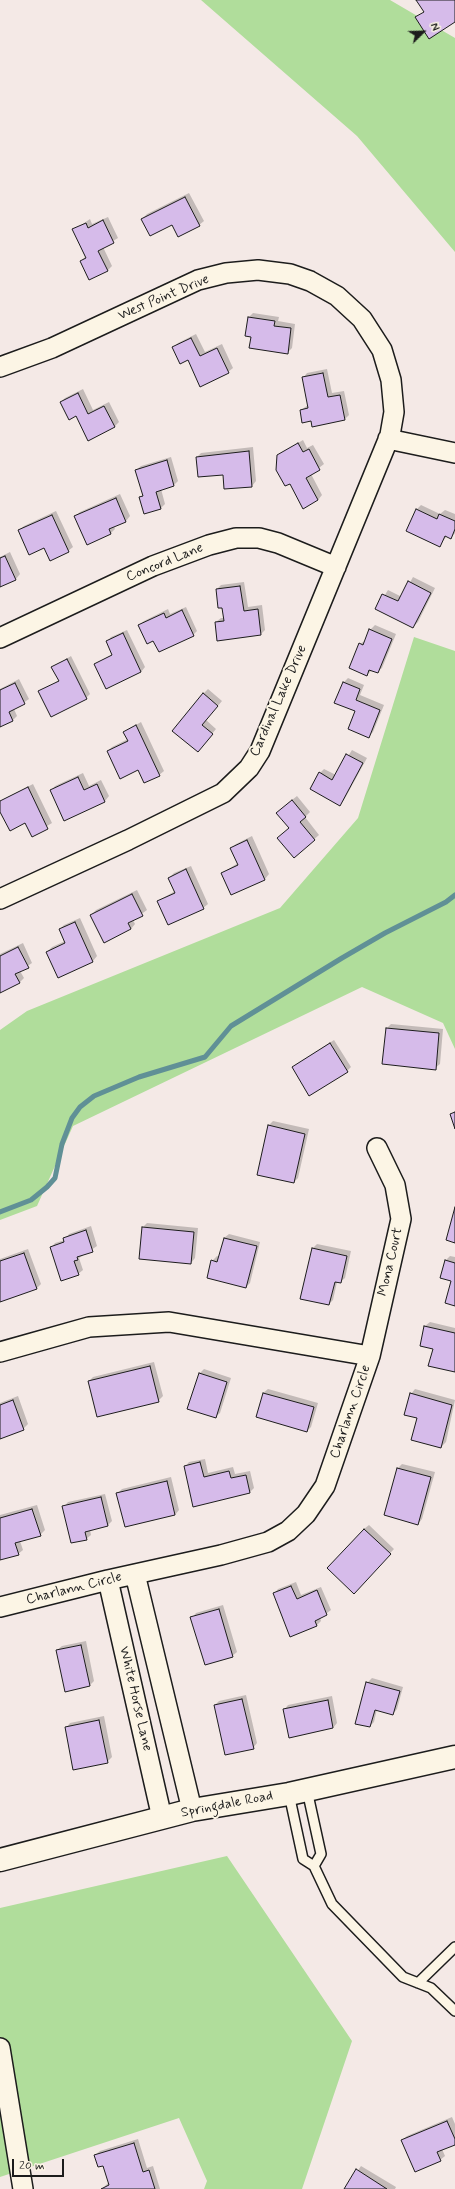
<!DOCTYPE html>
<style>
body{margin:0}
#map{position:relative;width:455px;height:2189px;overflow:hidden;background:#f4e9e6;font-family:Mynerve,sans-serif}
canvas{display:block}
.north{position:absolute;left:403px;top:12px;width:40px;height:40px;-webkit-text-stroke:3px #fcf5e5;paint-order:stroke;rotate:67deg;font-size:11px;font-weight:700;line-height:16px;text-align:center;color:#1c1c1c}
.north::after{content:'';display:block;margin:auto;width:14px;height:18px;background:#1c1c1c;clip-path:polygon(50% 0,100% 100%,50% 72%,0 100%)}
.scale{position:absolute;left:12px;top:2159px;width:52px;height:18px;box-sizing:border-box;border:2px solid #1c1c1c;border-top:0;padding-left:5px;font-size:12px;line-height:14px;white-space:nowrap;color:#1c1c1c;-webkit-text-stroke:3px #fcf5e5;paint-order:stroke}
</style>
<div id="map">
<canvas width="455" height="2189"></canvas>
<div class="north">N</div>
<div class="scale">20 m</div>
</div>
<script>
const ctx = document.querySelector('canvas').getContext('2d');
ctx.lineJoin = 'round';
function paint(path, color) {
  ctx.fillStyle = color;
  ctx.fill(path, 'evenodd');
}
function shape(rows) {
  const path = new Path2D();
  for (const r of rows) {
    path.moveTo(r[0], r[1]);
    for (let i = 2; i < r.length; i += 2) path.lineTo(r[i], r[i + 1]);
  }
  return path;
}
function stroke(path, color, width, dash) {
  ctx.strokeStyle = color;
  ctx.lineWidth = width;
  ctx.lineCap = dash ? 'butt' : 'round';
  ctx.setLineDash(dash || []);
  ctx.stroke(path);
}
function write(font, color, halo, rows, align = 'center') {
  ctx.font = font + ' Mynerve,sans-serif';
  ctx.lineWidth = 4;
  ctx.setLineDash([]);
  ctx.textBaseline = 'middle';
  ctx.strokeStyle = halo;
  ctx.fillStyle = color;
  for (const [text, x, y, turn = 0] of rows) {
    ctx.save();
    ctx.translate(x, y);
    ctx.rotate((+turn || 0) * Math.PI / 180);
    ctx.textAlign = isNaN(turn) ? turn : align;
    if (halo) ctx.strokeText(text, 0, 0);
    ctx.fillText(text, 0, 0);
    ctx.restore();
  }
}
paint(shape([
 [201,0,390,0,455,38,455,252,357,136],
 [414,637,455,651,455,1049,443,1023,362,987,73,1126,37,1206,0,1220,0,1030,27,1011,280,908,358,818],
 [227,1856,352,2041,302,2189,204,2189,207,2181,179,2118,0,2177,0,1908]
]), '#b0dd9b');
paint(shape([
 [189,193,204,221,199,225,142,219,147,214],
 [108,217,118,238,103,247,112,266,108,270,90,279,81,261,85,257,74,230,90,219,92,224],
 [253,313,279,317,278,321,295,324,292,348,287,353,252,336,249,317],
 [196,334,205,352,222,344,233,368,228,372,188,359,174,347,178,343],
 [327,369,332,393,344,391,349,415,345,419,312,420,301,410,308,405,303,378,307,373],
 [83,389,93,410,109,402,119,422,114,427,77,415,61,402,65,398],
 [303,440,307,448,313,445,324,464,311,474,322,495,318,500,278,455],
 [253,447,256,481,252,486,223,474,197,457,201,453],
 [171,457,178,481,174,485,161,489,165,504,161,508,145,513,141,497,144,494,136,470,141,466],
 [120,494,130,516,126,521,114,526,115,529,111,533,87,544,75,516,80,512],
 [421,505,440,514,445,510,455,514,455,533,451,538,447,536,440,545,416,510],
 [56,511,73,547,68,551,45,547,19,530,24,526],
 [10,552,20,574,16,579,0,586,0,557],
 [413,577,435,588,418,622,413,627,376,609,388,590,402,597],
 [244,582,248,607,262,605,265,630,261,634,216,622,221,618,224,618,217,589,221,585],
 [186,607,197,631,193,635,154,640,139,625,144,621,168,609,170,614],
 [375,625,396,634,382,668,377,672,371,671,367,675,360,644,366,640,370,630],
 [127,630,145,667,141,672,96,664,113,654,107,642,111,637],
 [71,656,90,694,86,698,40,692,59,680,53,667],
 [348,678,364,685,360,695,384,705,373,732,369,736,343,683],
 [19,679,29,699,14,709,17,716,13,720,0,726,0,689],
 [208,689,222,701,206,720,216,729,198,751,203,694],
 [141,722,164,771,159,775,139,769,108,751,112,747,128,739,124,732],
 [352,750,367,758,344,800,340,805,320,773,324,769,336,775],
 [83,773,89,786,101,780,109,796,105,801,64,819,51,791,55,786],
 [33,784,52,823,32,835,26,822,0,809,0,801],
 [297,796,310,812,305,817,319,835,294,857,290,828,282,808],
 [252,836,269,874,265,879,231,894,222,873,238,863,231,848,236,844],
 [191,866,208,904,203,908,158,901,175,891,169,878,174,873],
 [137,890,147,910,133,920,135,924,131,929,91,915,96,910],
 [80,918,97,956,93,961,59,976,47,952,52,947,65,941,60,929,64,925],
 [23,943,32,963,20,971,24,978,19,983,0,992,0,954],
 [391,1024,443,1029,440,1064,435,1068,387,1028],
 [334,1040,351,1067,347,1071,293,1067],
 [273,1121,309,1129,298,1178,294,1182,268,1126],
 [147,1223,198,1228,195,1258,191,1263,143,1227],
 [91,1226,97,1246,79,1258,83,1270,78,1274,51,1248,55,1243,65,1240,69,1234],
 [229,1234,260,1242,250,1283,246,1287,212,1261,217,1256,220,1257,224,1238],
 [317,1244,351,1251,345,1278,340,1282,337,1282,333,1300,329,1304,301,1298,313,1248],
 [28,1249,41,1284,37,1288,0,1301,0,1259],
 [450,1256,455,1257,455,1305,452,1281,446,1260],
 [430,1322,455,1328,455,1371,434,1348,425,1326],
 [154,1362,163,1396,158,1401,89,1381,93,1377],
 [204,1369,231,1378,220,1413,215,1417,188,1408,200,1373],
 [268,1389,318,1403,311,1427,307,1431,263,1393],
 [415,1389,455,1400,446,1442,441,1447,418,1418,411,1394],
 [18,1396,28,1424,23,1429,0,1438,0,1403],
 [205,1459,208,1473,233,1467,235,1474,250,1471,254,1488,250,1492,194,1505,185,1467,189,1462],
 [402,1464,435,1472,422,1519,418,1524,385,1514,398,1468],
 [171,1477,179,1510,175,1515,118,1493,122,1489],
 [105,1494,112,1521,107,1526,90,1530,91,1535,86,1539,64,1507,68,1502],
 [37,1505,45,1530,40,1535,20,1541,23,1550,18,1554,0,1559,0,1515],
 [369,1525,394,1549,358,1588,364,1529],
 [296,1582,301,1595,321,1587,331,1610,320,1618,321,1621,317,1625,274,1594,278,1589],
 [223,1605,237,1652,232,1656,192,1618,196,1613],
 [86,1641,94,1681,89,1686,57,1650,62,1646],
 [372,1678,403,1687,397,1709,393,1714,377,1709,374,1722,370,1726,367,1683],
 [246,1695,257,1743,253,1748,215,1705,219,1701],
 [332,1696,337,1723,333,1728,284,1710,288,1705],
 [104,1716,112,1757,107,1762,66,1728,70,1723],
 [452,2117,455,2124,455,2143,442,2149,445,2156,440,2160,402,2140,407,2136],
 [138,2139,147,2168,153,2166,160,2189,102,2189,109,2182,103,2165,95,2155,100,2151],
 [361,2166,396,2187,395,2189,345,2189]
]), '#0003');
stroke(shape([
 [0,1212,31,1200,47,1187,55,1178,62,1144,72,1118,80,1107,94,1096,139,1077,205,1057,231,1026,342,958,385,933,446,902,455,895]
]), '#609096', 5);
const building = shape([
 [416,0,455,0,455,22,429,39,415,17,424,12,416,0],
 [185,197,200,226,178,237,172,225,150,236,141,219,185,197],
 [103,220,114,243,98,251,108,271,89,280,80,261,86,258,72,229,86,223,88,228,103,220],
 [248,317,275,321,274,326,291,328,288,354,249,348,251,337,245,336,248,317],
 [191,338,200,356,217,348,229,373,200,387,188,360,180,364,172,347,191,338],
 [323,373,328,397,340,395,345,420,312,427,311,421,302,423,300,410,308,408,302,377,323,373],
 [78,393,88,414,104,406,115,427,88,441,76,416,69,420,60,402,78,393],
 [298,443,303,452,309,449,320,470,306,478,318,500,303,509,290,484,285,486,276,470,277,455,298,443],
 [249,451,252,487,224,489,223,475,198,477,196,457,249,451],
 [167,460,174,486,156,492,161,509,144,514,139,497,143,496,135,470,167,460],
 [116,498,126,522,109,529,111,534,87,545,74,516,116,498],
 [416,509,437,519,439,514,455,521,455,529,451,539,445,536,440,547,406,531,416,509],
 [52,515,69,552,50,561,44,548,29,555,18,530,52,515],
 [5,556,16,580,0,587,0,558,5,556],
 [408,581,431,593,413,628,375,609,382,594,398,601,408,581],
 [240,586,244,611,258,609,261,635,217,641,215,622,224,621,222,608,218,608,216,589,240,586],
 [182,610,194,636,159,652,153,641,147,644,138,625,164,613,166,618,182,610],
 [369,629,392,639,378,673,369,670,367,676,349,668,359,643,363,645,369,629],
 [123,633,141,672,106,689,94,664,112,655,106,641,123,633],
 [67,659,87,699,51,717,38,691,59,681,51,667,67,659],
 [343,682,360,689,356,700,380,710,369,738,348,729,355,711,334,703,343,682],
 [15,683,25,704,9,712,13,721,0,727,0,690,15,683],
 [203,693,218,706,202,725,213,734,198,752,172,731,203,693],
 [136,725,160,776,144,783,138,770,120,779,107,751,128,741,123,732,136,725],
 [346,754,363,763,340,806,310,789,319,772,332,780,346,754],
 [78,777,84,790,97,784,105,802,64,821,50,790,78,777],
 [28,787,48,829,32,837,25,823,10,831,0,812,0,801,28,787],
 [292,800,306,817,300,822,315,840,294,858,277,838,289,828,276,813,292,800],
 [247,840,265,880,231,895,221,873,238,865,230,848,247,840],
 [186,869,204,909,168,925,157,901,175,893,168,878,186,869],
 [132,894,143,916,128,923,131,929,104,943,90,915,132,894],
 [75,922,93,962,58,978,46,952,65,943,59,929,75,922],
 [18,947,29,968,15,974,20,983,0,993,0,956,18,947],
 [386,1028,439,1033,436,1070,382,1064,386,1028],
 [330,1043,348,1072,309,1096,292,1067,330,1043],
 [455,1112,455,1129,450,1114,455,1112],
 [268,1125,305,1134,294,1183,257,1175,268,1125],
 [455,1207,455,1243,446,1240,455,1207],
 [142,1227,194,1232,191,1264,139,1259,142,1227],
 [86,1230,93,1252,77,1257,78,1260,74,1261,79,1275,61,1281,50,1247,64,1242,63,1238,86,1230],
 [224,1238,257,1246,246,1288,207,1278,211,1260,217,1262,224,1238],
 [312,1248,347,1256,341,1283,335,1282,329,1305,300,1299,312,1248],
 [24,1253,37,1289,0,1302,0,1261,24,1253],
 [445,1260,455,1263,455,1306,445,1303,451,1281,440,1278,445,1260],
 [424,1326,455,1333,455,1372,428,1366,433,1349,420,1346,424,1326],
 [150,1366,159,1402,97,1417,88,1381,150,1366],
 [199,1373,227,1382,216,1418,187,1409,199,1373],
 [263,1393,314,1407,307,1432,256,1417,263,1393],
 [410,1393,452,1405,441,1448,411,1440,417,1418,404,1415,410,1393],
 [13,1400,24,1430,0,1439,0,1405,13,1400],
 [200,1462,204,1477,229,1471,231,1478,246,1475,250,1493,193,1507,184,1466,200,1462],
 [397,1468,431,1477,418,1525,384,1515,397,1468],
 [167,1481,175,1515,125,1527,116,1493,167,1481],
 [101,1497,108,1526,85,1532,87,1540,71,1543,62,1506,101,1497],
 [32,1509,41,1536,15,1543,19,1555,0,1560,0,1518,32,1509],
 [364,1529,391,1554,354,1594,327,1568,364,1529],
 [291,1586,297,1599,317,1590,327,1615,315,1621,317,1626,290,1637,273,1593,291,1586],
 [219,1609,233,1657,205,1665,190,1617,219,1609],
 [81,1645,90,1686,65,1692,56,1650,81,1645],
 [366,1682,400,1691,393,1715,375,1710,370,1727,355,1724,366,1682],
 [242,1699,254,1749,225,1755,214,1705,242,1699],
 [328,1700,333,1728,289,1738,283,1709,328,1700],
 [99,1720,108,1763,73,1770,65,1727,99,1720],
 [447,2121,455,2139,455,2145,437,2152,441,2161,415,2172,401,2140,447,2121],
 [134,2143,143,2172,149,2170,155,2189,101,2189,109,2185,103,2166,98,2167,94,2155,134,2143],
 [356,2169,387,2189,344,2189,356,2169]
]);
paint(building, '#d6bbea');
stroke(building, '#1c1c1c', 1);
const service = shape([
 [289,1794,303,1859,314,1866,321,1854,307,1790],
 [314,1866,332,1904,403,1977,431,1988,455,2011],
 [418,1983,455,1947]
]);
const minor = shape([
 [0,367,52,348,198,280,226,273,258,270,290,274,310,281,337,296,362,319,382,350,391,380,394,412,390,435,260,751,249,768,223,793,128,840,0,899],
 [388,439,455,453],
 [0,638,153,566,209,545,236,538,259,538,278,543,336,567],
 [0,1352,89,1327,169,1322,370,1356],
 [135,1574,192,1810],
 [108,1580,162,1818],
 [0,1607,108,1580,221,1555,268,1542,288,1531,306,1514,325,1486,370,1356,401,1219,395,1185,377,1148],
 [0,2048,23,2189]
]);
const secondary = shape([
 [0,1860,192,1810,289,1794,455,1757]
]);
stroke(service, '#1c1c1c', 12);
stroke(minor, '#1c1c1c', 22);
stroke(secondary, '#1c1c1c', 25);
stroke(service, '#fcf5e5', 9);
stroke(minor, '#fcf5e5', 19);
stroke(secondary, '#fcf5e5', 22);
write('14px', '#1c1c1c', '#fcf5e5', [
 ["West Point Drive",164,298,-23],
 ["Concord Lane",165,563,-22],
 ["Cardinal Lake Drive",279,701,-66],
 ["Mona Court",391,1262,-77],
 ["Charlann Circle",351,1412,-71],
 ["Charlann Circle",74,1589,-14],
 ["White Horse Lane",135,1699,77],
 ["Springdale Road",227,1805,-11]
]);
</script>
